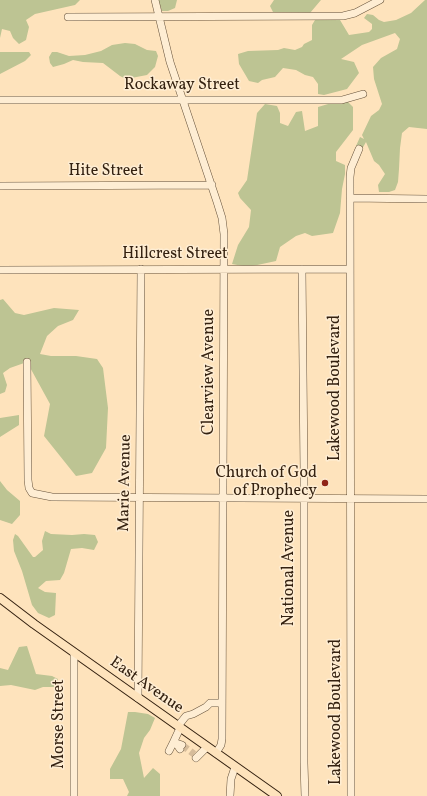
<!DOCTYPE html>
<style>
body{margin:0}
canvas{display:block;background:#fee3bc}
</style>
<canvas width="427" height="796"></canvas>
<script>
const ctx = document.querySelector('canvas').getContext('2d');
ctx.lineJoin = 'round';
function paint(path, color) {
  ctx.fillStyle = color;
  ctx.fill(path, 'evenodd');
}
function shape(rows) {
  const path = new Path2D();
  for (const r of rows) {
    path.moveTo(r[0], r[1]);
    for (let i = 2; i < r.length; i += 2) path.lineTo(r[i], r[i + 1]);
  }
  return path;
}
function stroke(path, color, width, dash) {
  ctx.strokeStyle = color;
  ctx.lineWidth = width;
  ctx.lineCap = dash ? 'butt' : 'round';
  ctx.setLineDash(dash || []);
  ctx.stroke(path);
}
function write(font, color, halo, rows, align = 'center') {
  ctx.font = font + ' Vollkorn,serif';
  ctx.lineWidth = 3;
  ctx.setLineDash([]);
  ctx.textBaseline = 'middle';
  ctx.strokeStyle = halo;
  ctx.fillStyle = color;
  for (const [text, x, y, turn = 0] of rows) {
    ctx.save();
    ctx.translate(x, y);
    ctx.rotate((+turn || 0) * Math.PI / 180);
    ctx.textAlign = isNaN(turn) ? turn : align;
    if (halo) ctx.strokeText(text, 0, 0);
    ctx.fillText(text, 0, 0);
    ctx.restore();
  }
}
paint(shape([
 [0,0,80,0,75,5,35,14,26,20,29,27,26,40,19,44,13,38,10,31,2,29,0,38],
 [158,0,177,0,175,8,168,11,162,11],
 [274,0,321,0,310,13,273,12,270,6],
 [425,0,427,0,427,129,409,127,402,133,400,148,399,169,398,182,395,190,389,192,379,192,378,185,385,174,379,165,374,161,366,142,362,149,356,146,360,137,364,139,362,135,371,116,379,110,382,104,374,79,373,67,381,58,397,49,400,39,395,33,362,45,341,59,354,62,359,73,347,89,324,95,318,94,318,84,313,77,305,75,296,70,283,68,275,77,262,80,258,83,249,81,239,64,238,54,248,51,278,50,284,48,295,50,302,47,304,44,312,40,312,25,315,20,332,18,340,20,349,35,369,32,372,29,372,24,364,18,367,14,373,15,379,20,384,22,396,20,411,13],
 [125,43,135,44,147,50,156,51,158,56,155,67,147,75,126,79,120,76,103,63,83,62,73,60,64,64,53,67,50,63,49,57,52,52,57,52,69,56,85,55,101,51,112,45],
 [0,52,29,52,31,55,25,61,0,74],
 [345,99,353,107,353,130,336,152,336,161,345,165,345,174,342,189,340,213,333,233,312,236,305,233,296,236,280,247,276,261,248,267,232,264,238,245,249,227,251,210,240,198,238,193,247,180,257,113,265,104,277,106,280,113,280,123,288,126,296,112,302,111,305,131,318,126,318,107],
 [3,299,15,313,24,315,54,308,79,310,73,320,58,326,47,336,40,354,51,356,76,356,97,359,103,368,108,408,106,448,92,473,76,476,44,436,50,404,27,362,10,368,3,373,7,385,5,392,0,394,0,300],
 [19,415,19,425,0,437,0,418],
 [0,481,7,490,20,501,20,515,12,524,0,520],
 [45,531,51,534,72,535,84,534,95,535,98,542,94,550,82,548,71,549,64,573,60,580,46,581,38,588,45,592,56,593,55,615,49,618,38,613,32,605,22,571,14,551,13,540,15,534,18,536,33,557,35,557,43,550,42,541],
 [27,646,36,674,52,676,58,679,56,687,43,687,35,690,11,685,0,686,0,668,8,670,19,647],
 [128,712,135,712,148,714,155,718,150,730,144,738,139,753,144,778,153,768,160,774,160,796,127,796,129,792,123,779,110,779,110,769,121,749]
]), '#bdc493');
stroke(shape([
 [182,745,194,754]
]), '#d6bc9a', 7, [7, 3.5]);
const minor = shape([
 [155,0,170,62,217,202,222,218,224,234,222,739,221,745,216,753],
 [68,17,343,16,355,13,380,0],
 [0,100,342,100,363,94],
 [0,186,212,185],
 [350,198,427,199],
 [302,269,304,473,304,763,305,796],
 [0,270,350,269],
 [27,362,28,480,29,488,32,493,52,497,427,499],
 [138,698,141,269],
 [178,726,186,716,193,714,206,707,210,703,222,703],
 [176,743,174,741,180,728],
 [180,749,176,743,182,745],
 [169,751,174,741],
 [196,758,207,747],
 [74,796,74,653],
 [230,796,231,779,235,767],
 [351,796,350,177,351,168,359,149]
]);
const major = shape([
 [0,598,34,624,277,796]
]);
stroke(minor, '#66523b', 8);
stroke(major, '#342110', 10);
stroke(minor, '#feedd3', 7);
stroke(major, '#fee3bc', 8);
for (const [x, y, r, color] of [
 [325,483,4,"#8f2418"]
]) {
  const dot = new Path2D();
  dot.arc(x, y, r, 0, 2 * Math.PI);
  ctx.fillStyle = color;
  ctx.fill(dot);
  stroke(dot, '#feedd3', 1.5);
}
write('16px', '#342110', '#feedd3', [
 ["Rockaway Street",182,86],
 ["Hite Street",106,172],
 ["Hillcrest Street",175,255],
 ["Clearview Avenue",210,372,-90],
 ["Lakewood Boulevard",336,388,-90],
 ["Marie Avenue",126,483,-89],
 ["National Avenue",290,568,-90],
 ["East Avenue",146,686,35],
 ["Lakewood Boulevard",337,712,-90],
 ["Morse Street",60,724,-90]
]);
write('16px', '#342110', '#feedd3', [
 ["Church of God",317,474],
 ["of Prophecy",317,492]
], 'right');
</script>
